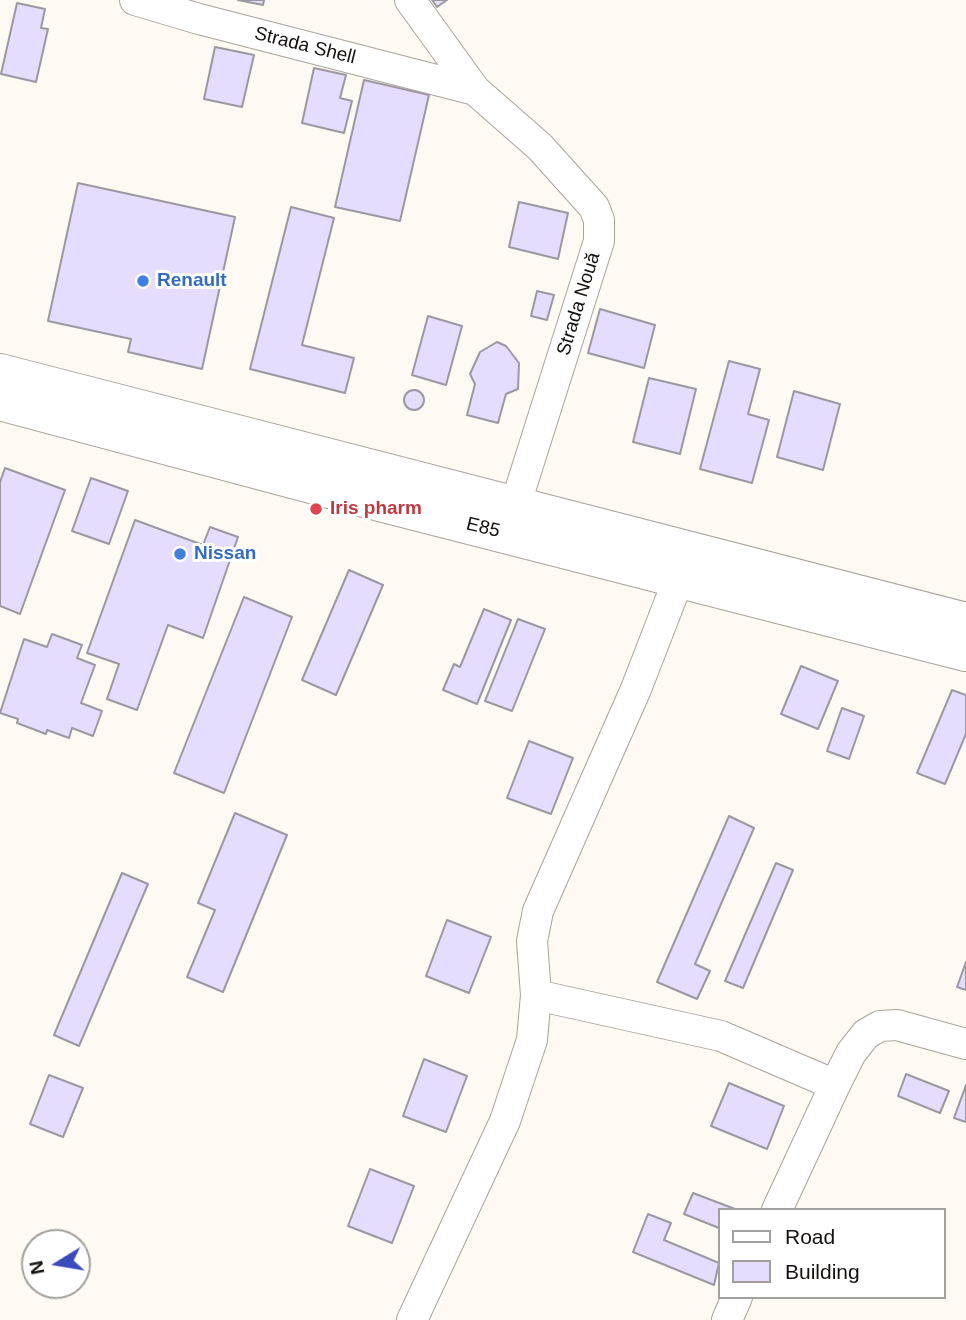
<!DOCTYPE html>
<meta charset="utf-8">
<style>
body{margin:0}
#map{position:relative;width:966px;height:1320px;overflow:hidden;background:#fff9f3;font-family:Helvetica,sans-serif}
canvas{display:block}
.legend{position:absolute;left:718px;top:1208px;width:228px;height:91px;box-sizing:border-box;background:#fff;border:2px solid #a1a09f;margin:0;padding:9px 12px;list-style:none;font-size:21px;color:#14110f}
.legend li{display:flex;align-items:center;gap:14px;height:35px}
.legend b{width:35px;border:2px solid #a1a09f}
.north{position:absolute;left:21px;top:1229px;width:70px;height:70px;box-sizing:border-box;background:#fff;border:2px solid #a1a09f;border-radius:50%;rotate:259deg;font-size:19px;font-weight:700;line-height:28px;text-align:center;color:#14110f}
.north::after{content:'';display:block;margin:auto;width:24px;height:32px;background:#3b4bbe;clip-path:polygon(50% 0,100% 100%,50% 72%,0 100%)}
</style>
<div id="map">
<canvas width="966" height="1320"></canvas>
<ul class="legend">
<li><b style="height:9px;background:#fff"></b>Road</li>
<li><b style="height:19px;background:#e6dcfd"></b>Building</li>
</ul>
<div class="north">N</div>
</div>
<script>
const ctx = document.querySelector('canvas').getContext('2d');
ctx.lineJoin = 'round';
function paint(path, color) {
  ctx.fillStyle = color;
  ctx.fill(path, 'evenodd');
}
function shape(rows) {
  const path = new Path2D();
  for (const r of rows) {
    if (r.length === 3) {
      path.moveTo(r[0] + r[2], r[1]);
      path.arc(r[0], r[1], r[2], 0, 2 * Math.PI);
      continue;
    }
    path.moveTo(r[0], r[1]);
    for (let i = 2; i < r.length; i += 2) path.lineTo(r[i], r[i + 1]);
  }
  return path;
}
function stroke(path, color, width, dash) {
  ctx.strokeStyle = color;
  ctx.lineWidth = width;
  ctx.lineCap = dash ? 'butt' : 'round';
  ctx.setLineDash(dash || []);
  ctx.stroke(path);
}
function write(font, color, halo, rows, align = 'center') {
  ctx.font = font + ' Helvetica,sans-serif';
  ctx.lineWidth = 6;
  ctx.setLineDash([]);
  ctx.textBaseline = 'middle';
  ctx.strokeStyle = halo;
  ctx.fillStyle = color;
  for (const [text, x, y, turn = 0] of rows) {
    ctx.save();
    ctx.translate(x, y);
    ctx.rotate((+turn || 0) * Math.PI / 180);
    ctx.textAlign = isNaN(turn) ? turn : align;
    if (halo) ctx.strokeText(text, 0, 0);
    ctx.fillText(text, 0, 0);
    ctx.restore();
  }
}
const building = shape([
 [238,0,264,0,263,5,238,0],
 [432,0,447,0,437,7,432,0],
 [17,3,45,9,41,28,48,29,36,82,1,74,17,3],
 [215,47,254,55,242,107,204,99,215,47],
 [314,68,346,75,340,98,352,101,344,133,302,123,314,68],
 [364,80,429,95,400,221,335,207,364,80],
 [78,183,235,217,202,369,128,352,131,339,48,321,78,183],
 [519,202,568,213,558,259,509,247,519,202],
 [291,207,334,218,302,345,354,358,345,393,250,369,291,207],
 [537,291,554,295,547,320,531,316,537,291],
 [600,309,655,325,644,368,588,353,600,309],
 [428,316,462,326,446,385,412,375,428,316],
 [497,342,506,346,519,363,518,389,506,394,498,423,467,415,475,384,470,374,480,352,497,342],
 [729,361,760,369,748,414,769,420,752,483,700,469,729,361],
 [649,378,696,389,680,454,633,442,649,378],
 [414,400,10],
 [794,391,840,404,823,470,777,457,794,391],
 [5,468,65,490,20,614,0,606,0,482,5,468],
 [91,478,128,491,109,544,72,531,91,478],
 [135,520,203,545,210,527,238,537,203,638,168,625,137,710,107,699,119,664,87,653,135,520],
 [349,570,383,585,336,695,302,680,349,570],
 [244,597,292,617,224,793,174,773,244,597],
 [484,609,511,620,477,704,443,690,454,664,460,667,484,609],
 [518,619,545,629,512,711,485,701,518,619],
 [52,634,82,645,77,658,95,665,81,703,102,711,93,736,72,728,69,738,47,730,46,734,17,723,18,719,0,713,24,639,47,647,52,634],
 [801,666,838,681,818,729,781,714,801,666],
 [952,690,966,695,966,734,945,784,917,773,952,690],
 [842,708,864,716,849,759,827,751,842,708],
 [529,741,573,758,551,814,507,798,529,741],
 [235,813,287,835,223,992,187,977,215,910,198,903,235,813],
 [729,816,754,828,695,964,710,971,697,999,657,982,729,816],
 [776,863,793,870,743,988,725,981,776,863],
 [122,873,148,884,79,1046,54,1035,122,873],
 [447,920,491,937,469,993,426,976,447,920],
 [966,962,966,990,957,987,966,962],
 [424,1059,467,1076,446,1132,403,1116,424,1059],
 [906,1074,949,1091,940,1113,898,1096,906,1074],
 [49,1075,83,1088,63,1137,30,1124,49,1075],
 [729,1083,784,1106,767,1149,711,1126,729,1083],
 [966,1085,966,1122,954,1118,966,1085],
 [370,1169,414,1186,392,1243,348,1226,370,1169],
 [693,1193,735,1209,719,1210,719,1228,684,1214,693,1193],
 [648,1214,671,1223,664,1240,719,1263,714,1285,633,1252,648,1214]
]);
paint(building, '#e6dcfd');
stroke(building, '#9b98a1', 2);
const minor = shape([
 [135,0,199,19,475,90],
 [410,0,475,90,540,147,594,207,599,220,599,241,515,506],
 [536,995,721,1036,835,1085],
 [777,1210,835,1085,851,1053,866,1034,880,1026,897,1025,966,1044],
 [412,1320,505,1121,532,1040,536,995,532,941,538,911,636,689,679,578],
 [727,1320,737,1297]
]);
const primary = shape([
 [0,373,966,622],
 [0,401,352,495,966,652]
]);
stroke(minor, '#aaa39c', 32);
stroke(primary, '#aaa39c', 40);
stroke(minor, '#fff', 30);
stroke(primary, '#fff', 38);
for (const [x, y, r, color] of [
 [143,281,7,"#3f7fe0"],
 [316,509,7,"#e0444e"],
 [180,554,7,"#3f7fe0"]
]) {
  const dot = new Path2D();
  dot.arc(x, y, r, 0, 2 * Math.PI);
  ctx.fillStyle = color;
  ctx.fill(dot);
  stroke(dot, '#fff', 2.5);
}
write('19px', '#14110f', '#fff', [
 ["Strada Shell",305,46,14],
 ["Strada Nouă",579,304,-73],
 ["E85",483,528,14]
]);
write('bold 19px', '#366cbe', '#fff', [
 ["Renault",157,281],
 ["Nissan",194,554]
], 'left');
write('bold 19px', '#be3a42', '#fff', [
 ["Iris pharm",330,509]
], 'left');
</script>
